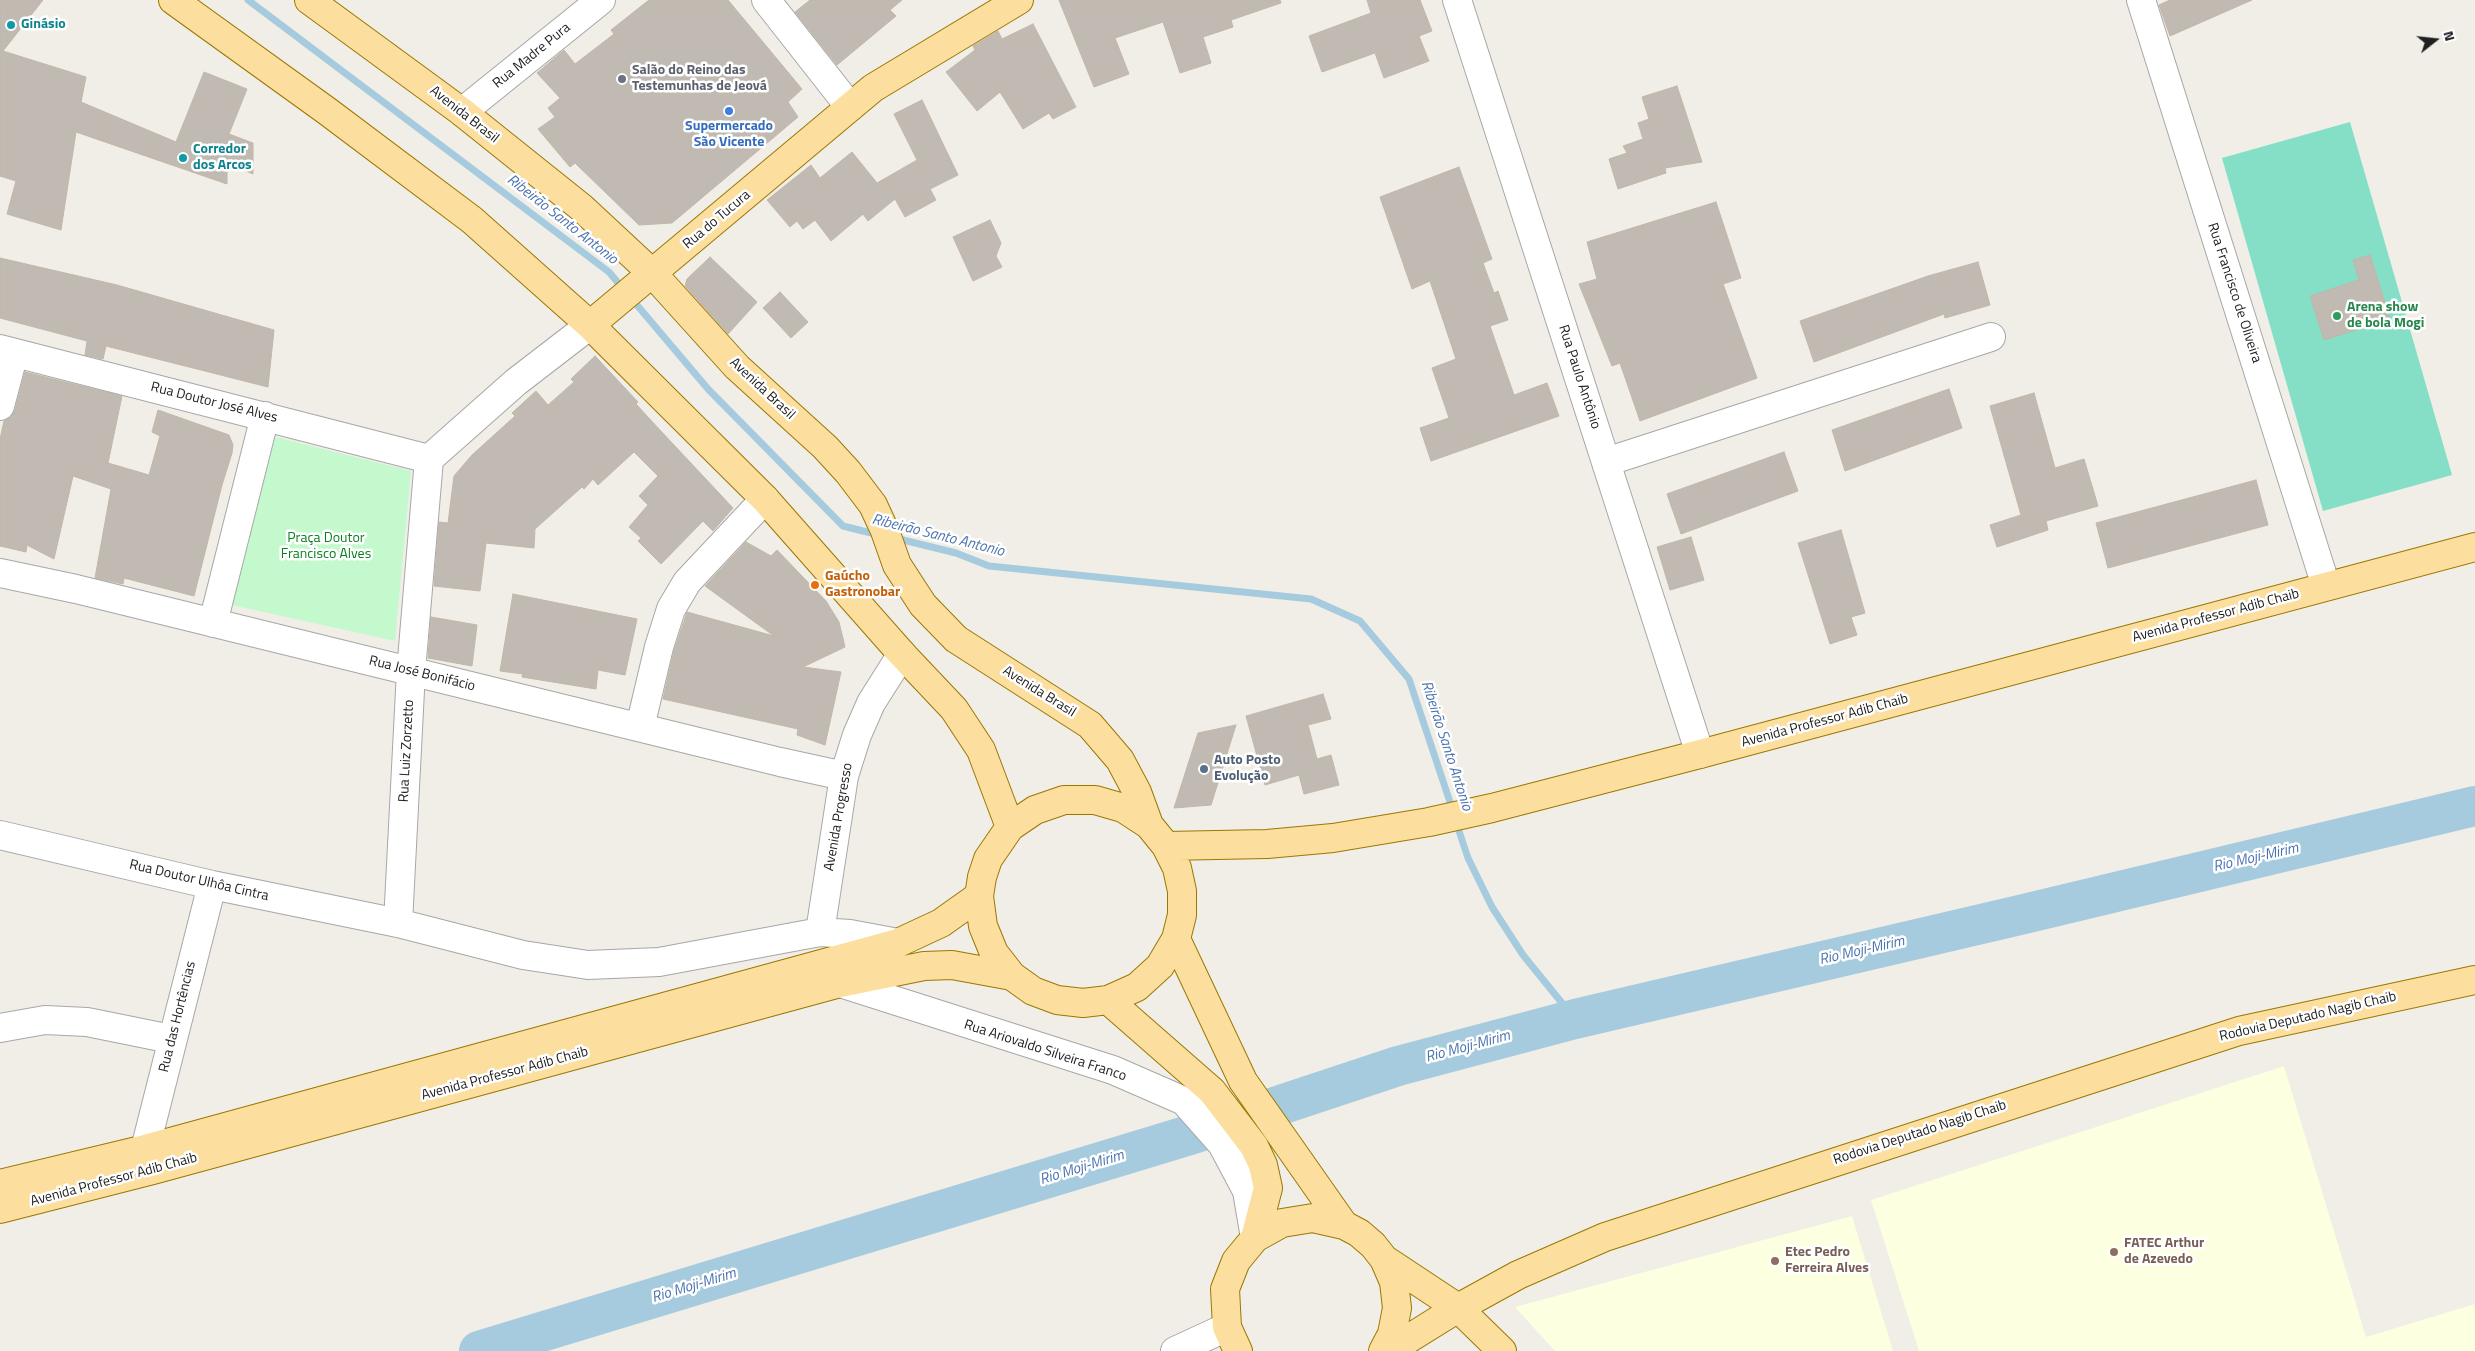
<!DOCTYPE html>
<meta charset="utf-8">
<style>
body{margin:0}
#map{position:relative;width:2475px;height:1351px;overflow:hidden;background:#f0eee6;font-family:"Titillium Web",sans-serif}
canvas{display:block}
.north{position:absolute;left:2410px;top:15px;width:50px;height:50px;-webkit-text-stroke:4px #fff;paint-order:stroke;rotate:74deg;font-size:14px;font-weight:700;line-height:20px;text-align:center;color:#202020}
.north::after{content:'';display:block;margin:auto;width:18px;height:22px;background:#202020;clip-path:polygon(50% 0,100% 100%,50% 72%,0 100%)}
</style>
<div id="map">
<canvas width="2475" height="1351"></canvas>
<div class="north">N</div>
</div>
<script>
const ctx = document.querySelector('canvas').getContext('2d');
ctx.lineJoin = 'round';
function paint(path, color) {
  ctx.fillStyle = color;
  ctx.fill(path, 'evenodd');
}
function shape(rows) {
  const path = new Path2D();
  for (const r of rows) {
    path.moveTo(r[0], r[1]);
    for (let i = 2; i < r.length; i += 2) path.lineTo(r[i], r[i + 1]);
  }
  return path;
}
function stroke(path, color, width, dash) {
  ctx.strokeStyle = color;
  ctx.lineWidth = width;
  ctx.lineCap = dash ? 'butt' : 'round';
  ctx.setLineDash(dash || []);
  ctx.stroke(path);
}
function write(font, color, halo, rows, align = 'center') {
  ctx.font = font + ' "Titillium Web",sans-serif';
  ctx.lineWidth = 5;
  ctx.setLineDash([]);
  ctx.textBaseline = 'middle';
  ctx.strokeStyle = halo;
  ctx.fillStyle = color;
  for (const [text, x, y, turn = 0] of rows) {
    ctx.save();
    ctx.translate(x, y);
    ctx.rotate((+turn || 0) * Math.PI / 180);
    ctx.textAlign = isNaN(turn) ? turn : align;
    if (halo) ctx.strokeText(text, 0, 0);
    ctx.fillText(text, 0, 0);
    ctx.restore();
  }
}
paint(shape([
 [2284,1066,2366,1337,2475,1304,2475,1351,1919,1351,1871,1200],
 [1852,1216,1893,1351,1555,1351,1515,1307]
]), '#fcffe0');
paint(shape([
 [275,437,411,471,395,641,232,605]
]), '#c4f9ce');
paint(shape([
 [2350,122,2452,475,2323,511,2222,158]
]), '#84dfc6');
stroke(shape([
 [248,0,609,272,624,290],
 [631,298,708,389,843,526,879,535],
 [895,538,956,553,989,566,1311,599,1360,621,1409,679,1453,811],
 [1456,822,1468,858,1492,907,1523,955,1575,1019]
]), '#a7cbde', 7);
stroke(shape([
 [479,1351,1196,1133,1398,1066,1575,1019,2024,914,2475,806]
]), '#a7cbde', 40);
const building = shape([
 [0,0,43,0,3,51,86,77,81,102,176,142,204,72,247,89,229,134,253,143,253,174,227,163,227,184,76,132,61,230,7,214,16,181,0,176,0,0],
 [649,0,728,0,802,89,788,102,798,117,672,223,639,225,575,163,570,167,538,129,555,117,548,108,560,98,537,73,564,50,575,64,614,34,611,30,649,0],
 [810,0,902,0,890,10,896,16,837,65,795,12,810,0],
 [1059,0,1280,0,1281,3,1231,20,1233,27,1203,37,1211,63,1180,73,1163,22,1115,38,1129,74,1094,87,1059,0],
 [1367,0,1420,0,1432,31,1419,36,1429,61,1384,78,1375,53,1322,72,1309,36,1371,13,1367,0],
 [2170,0,2252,0,2170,36,2159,5,2170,0],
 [1033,24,1076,107,1053,119,1049,113,1023,129,1000,92,977,111,946,72,975,50,973,46,998,31,1002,39,1033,24],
 [1677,86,1702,162,1665,168,1666,173,1618,189,1609,159,1627,153,1623,146,1643,139,1638,123,1649,119,1642,97,1677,86],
 [922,100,958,175,930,189,936,200,905,217,895,199,868,221,863,214,831,241,815,220,803,229,797,221,790,227,767,200,811,165,820,178,852,152,877,183,917,160,894,114,922,100],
 [1459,167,1492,259,1483,263,1494,293,1498,291,1508,320,1490,326,1514,395,1547,383,1559,416,1431,461,1420,428,1449,418,1432,368,1456,359,1430,281,1412,289,1380,197,1459,167],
 [1716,202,1741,278,1723,284,1757,378,1640,421,1620,363,1612,366,1579,284,1597,279,1587,242,1716,202],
 [990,220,1001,243,996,256,1002,267,973,281,953,237,990,220],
 [2370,255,2390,319,2324,340,2310,296,2359,280,2353,260,2370,255],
 [710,257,757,302,728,334,685,286,687,279,710,257],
 [0,258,117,285,274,330,268,387,106,346,103,359,85,355,87,341,0,318,0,258],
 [1978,262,1990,305,1945,318,1944,314,1814,362,1800,321,1928,276,1978,262],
 [780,292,808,322,791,338,763,308,780,292],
 [595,356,638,402,636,404,659,429,733,508,713,531,703,521,661,564,638,541,641,538,629,527,648,505,639,496,658,476,634,452,598,485,593,479,584,489,582,487,535,529,534,548,486,543,480,591,434,586,439,522,448,523,454,476,472,455,515,416,512,413,536,391,548,405,574,382,571,379,595,356],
 [25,372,122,396,108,463,149,475,160,436,152,432,158,410,229,435,233,445,232,453,222,485,194,596,124,578,123,584,95,578,111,489,73,476,54,559,27,545,26,552,0,546,0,439,4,421,11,417,15,410,25,372],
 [1949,389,1962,428,1845,471,1832,430,1949,389],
 [2034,393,2055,468,2084,459,2098,506,2046,521,2048,530,1997,547,1990,525,2021,515,1990,406,2034,393],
 [1784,452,1798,491,1681,534,1667,494,1784,452],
 [2256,480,2268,525,2108,568,2096,523,2256,480],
 [1841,530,1865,613,1851,617,1857,635,1830,644,1798,543,1841,530],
 [1691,537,1704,580,1670,590,1657,547,1691,537],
 [746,542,771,556,777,550,826,601,839,622,845,647,803,667,841,672,825,745,797,735,798,729,663,699,674,651,687,612,774,636,705,586,746,542],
 [513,594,637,619,625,675,598,670,596,689,522,677,523,674,500,671,513,594],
 [431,617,477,625,472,666,428,658,431,617],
 [1323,694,1331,719,1308,725,1317,759,1331,755,1339,785,1304,794,1299,775,1265,785,1246,716,1323,694],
 [1236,725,1211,805,1174,808,1198,733,1236,725]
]);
paint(building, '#c1bab2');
stroke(building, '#c2b6a8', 1);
const minor = shape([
 [766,0,850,107],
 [1457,0,1700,754],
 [2141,0,2326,586],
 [462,112,601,0],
 [0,349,429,459],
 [0,406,14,353],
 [429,459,516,382,590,325],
 [1606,462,1991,337],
 [0,573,76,589,780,762,844,776],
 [213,623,265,416],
 [640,727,659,647,671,609,687,582,765,499],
 [0,835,212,885,398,923,523,955,588,965,659,962,820,932,850,934,898,943],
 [398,923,411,671,429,459],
 [820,932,844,776,857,735,871,703,902,654],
 [840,983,1113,1070,1184,1101,1222,1144,1247,1191,1255,1238],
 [0,1028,45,1020,87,1022,171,1039],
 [145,1149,212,885],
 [1175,1351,1227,1327]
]);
const major = shape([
 [173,0,327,111,472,220,590,325,765,499,902,654,954,709,981,750,1010,827],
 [309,0,462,112,582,208,653,274,737,367,825,447,848,472,873,505,885,531,897,565,923,605,956,639,1090,725,1120,760,1137,792,1149,825],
 [590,325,873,88,1019,0],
 [1166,846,1267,844,1333,838,1429,822,1492,808,1700,754,2475,547],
 [1176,939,1243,1081,1344,1225],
 [1108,1000,1137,987,1160,966,1176,939,1182,915,1182,891,1177,868,1166,846,1149,825,1123,808,1095,800,1064,800,1035,810,1010,827,988,859,982,877,979,896,983,926,994,953,1012,976,1033,991,1057,1000,1083,1003,1108,1000,1212,1091,1254,1146,1263,1165,1268,1188,1255,1238],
 [0,1184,145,1149,898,943,941,923,979,896],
 [0,1209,153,1170,840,983,924,966,952,965,1012,976],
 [1384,1259,1458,1308,1502,1351],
 [1238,1351,1227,1327,1225,1289,1236,1261,1255,1238,1282,1223,1313,1218,1344,1225,1359,1233,1373,1245,1384,1259,1394,1282,1397,1308,1392,1334,1383,1351],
 [1389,1351,1458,1308,1518,1275,1605,1237,2239,1031,2475,980]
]);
stroke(minor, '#a7a7a7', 30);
stroke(major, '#9b7800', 30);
stroke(minor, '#fff', 28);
stroke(major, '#fcde9f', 28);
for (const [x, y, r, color] of [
 [11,25,5,"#0f9aa8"],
 [622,79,5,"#6b7280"],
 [729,111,5,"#3f7fe0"],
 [183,158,5,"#0f9aa8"],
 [2337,316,5,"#2e9e5b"],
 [815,585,5,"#e8710a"],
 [1204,769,5,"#5c6f8a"],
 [2114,1252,5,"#8d6e63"],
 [1775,1261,5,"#8d6e63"]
]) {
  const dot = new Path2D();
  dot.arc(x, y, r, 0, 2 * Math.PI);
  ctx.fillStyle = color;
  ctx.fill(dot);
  stroke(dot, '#fff', 2);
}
write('bold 14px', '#0d838f', '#fff', [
 ["Ginásio",21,25],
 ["Corredor",193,150],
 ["dos Arcos",193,166]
], 'left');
write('14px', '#202020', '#fff', [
 ["Rua Madre Pura",532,56,-39],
 ["Avenida Brasil",464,115,38],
 ["Rua do Tucura",717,220,-40],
 ["Rua Francisco de Oliveira",2234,293,72],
 ["Rua Paulo Antônio",1579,377,72],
 ["Avenida Brasil",762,389,43],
 ["Rua Doutor José Alves",214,403,14],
 ["Avenida Professor Adib Chaib",2216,616,-15],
 ["Rua José Bonifácio",422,674,14],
 ["Avenida Brasil",1039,692,32],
 ["Avenida Professor Adib Chaib",1825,721,-15],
 ["Rua Luiz Zorzetto",407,751,-87],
 ["Avenida Progresso",839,817,-80],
 ["Rua Doutor Ulhôa Cintra",199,881,13],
 ["Rua das Hortências",178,1017,-76],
 ["Rodovia Deputado Nagib Chaib",2308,1017,-13],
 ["Rua Ariovaldo Silveira Franco",1045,1051,18],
 ["Avenida Professor Adib Chaib",505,1074,-15],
 ["Rodovia Deputado Nagib Chaib",1920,1133,-18],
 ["Avenida Professor Adib Chaib",114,1180,-15]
]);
write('bold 14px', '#5b616d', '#fff', [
 ["Salão do Reino das",632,71],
 ["Testemunhas de Jeová",632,87]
], 'left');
write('bold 14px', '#366cbe', '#fff', [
 ["Supermercado",729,127],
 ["São Vicente",729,143]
]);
write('bold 14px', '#27864d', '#fff', [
 ["Arena show",2347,308],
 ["de bola Mogi",2347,324]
], 'left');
write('14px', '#0c7f22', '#fff', [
 ["Praça Doutor",326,539],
 ["Francisco Alves",326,555]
]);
write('bold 14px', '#c56008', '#fff', [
 ["Gaúcho",825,577],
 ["Gastronobar",825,593]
], 'left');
write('bold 14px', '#4e5e75', '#fff', [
 ["Auto Posto",1214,761],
 ["Evolução",1214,777]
], 'left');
write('bold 14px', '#785e54', '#fff', [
 ["FATEC Arthur",2124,1244],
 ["de Azevedo",2124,1260],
 ["Etec Pedro",1785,1253],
 ["Ferreira Alves",1785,1269]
], 'left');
write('italic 15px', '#4b73b0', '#fff', [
 ["Ribeirão Santo Antonio",562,220,38],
 ["Ribeirão Santo Antonio",938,536,14],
 ["Ribeirão Santo Antonio",1446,746,72],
 ["Rio Moji-Mirim",2256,858,-13],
 ["Rio Moji-Mirim",1862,951,-13],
 ["Rio Moji-Mirim",1468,1047,-15],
 ["Rio Moji-Mirim",1082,1168,-17],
 ["Rio Moji-Mirim",694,1286,-17]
]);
</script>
